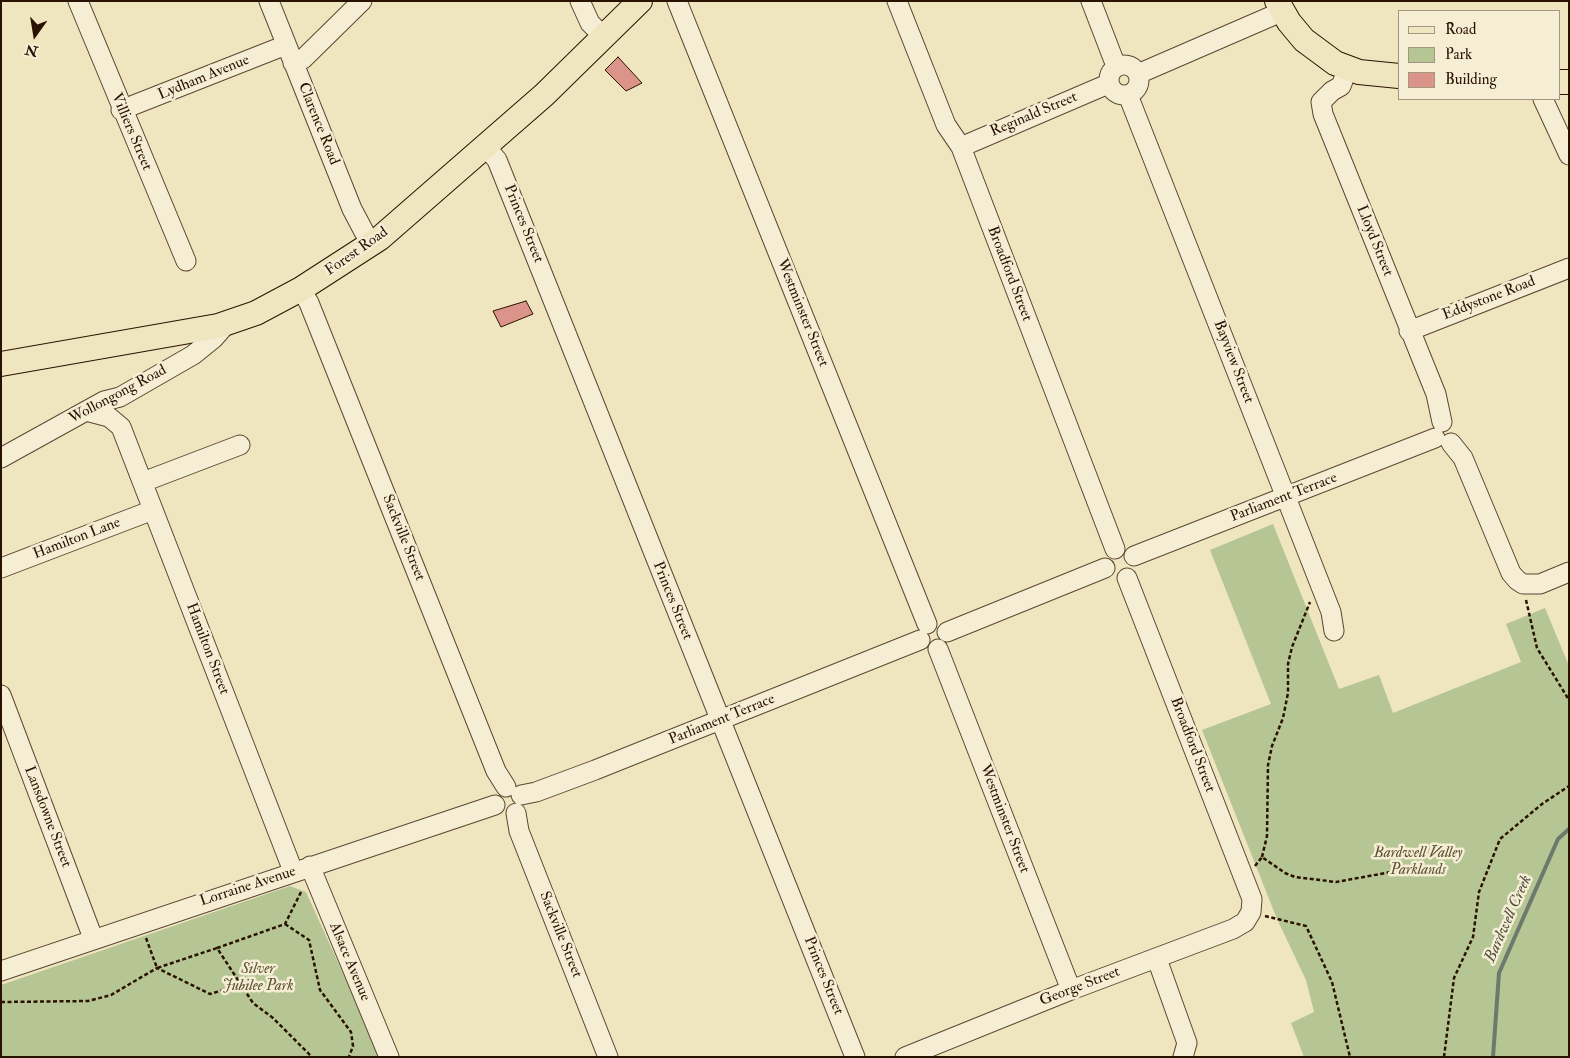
<!DOCTYPE html>
<style>
body{margin:0}
#map{position:relative;width:1570px;height:1058px;overflow:hidden;background:#efe5bf;font-family:"IM FELL Double Pica",serif}
canvas{display:block}
.frame{position:absolute;inset:0;border:2px solid #2a1200;pointer-events:none}
.legend{position:absolute;left:1398px;top:10px;width:162px;height:90px;box-sizing:border-box;background:#f5eed5;border:1px solid #a49680;margin:0;padding:6px 9px;list-style:none;font-size:15px;color:#2a1200}
.legend li{display:flex;align-items:center;gap:10px;height:25px}
.legend b{width:25px;border:1px solid #a49680}
.north{position:absolute;left:10px;top:10px;width:50px;height:50px;-webkit-text-stroke:4px #f5eed5;paint-order:stroke;rotate:193deg;font-size:14px;font-weight:700;line-height:20px;text-align:center;color:#2a1200}
.north::after{content:'';display:block;margin:auto;width:18px;height:22px;background:#2a1200;clip-path:polygon(50% 0,100% 100%,50% 72%,0 100%)}
</style>
<div id="map">
<canvas width="1570" height="1058"></canvas>
<div class="frame"></div>
<ul class="legend">
<li><b style="height:6px;background:#efe5bf"></b>Road</li>
<li><b style="height:14px;background:#b6c594"></b>Park</li>
<li><b style="height:14px;background:#db948a"></b>Building</li>
</ul>
<div class="north">N</div>
</div>
<script>
const ctx = document.querySelector('canvas').getContext('2d');
ctx.lineJoin = 'round';
function paint(path, color) {
  ctx.fillStyle = color;
  ctx.fill(path, 'evenodd');
}
function shape(rows) {
  const path = new Path2D();
  for (const r of rows) {
    if (r.length === 3) {
      path.moveTo(r[0] + r[2], r[1]);
      path.arc(r[0], r[1], r[2], 0, 2 * Math.PI);
      continue;
    }
    path.moveTo(r[0], r[1]);
    for (let i = 2; i < r.length; i += 2) path.lineTo(r[i], r[i + 1]);
  }
  return path;
}
function stroke(path, color, width, dash) {
  ctx.strokeStyle = color;
  ctx.lineWidth = width;
  ctx.lineCap = dash ? 'butt' : 'round';
  ctx.setLineDash(dash || []);
  ctx.stroke(path);
}
function write(font, color, halo, rows, align = 'center') {
  ctx.font = font + ' "IM FELL Double Pica",serif';
  ctx.lineWidth = 5;
  ctx.setLineDash([]);
  ctx.textBaseline = 'middle';
  ctx.strokeStyle = halo;
  ctx.fillStyle = color;
  for (const [text, x, y, turn = 0] of rows) {
    ctx.save();
    ctx.translate(x, y);
    ctx.rotate((+turn || 0) * Math.PI / 180);
    ctx.textAlign = isNaN(turn) ? turn : align;
    if (halo) ctx.strokeText(text, 0, 0);
    ctx.fillText(text, 0, 0);
    ctx.restore();
  }
}
paint(shape([
 [1273,524,1339,689,1379,675,1393,713,1521,662,1506,624,1545,608,1569,666,1569,1057,1304,1057,1291,1023,1314,1012,1306,980,1277,919,1202,730,1271,704,1210,550],
 [290,886,306,892,381,1057,1,1057,1,985]
]), '#b6c594');
stroke(shape([
 [1493,1057,1499,973,1558,839,1569,829]
]), '#6e796e', 4);
const building = shape([
 [618,57,642,83,626,91,605,70,618,57],
 [526,301,533,314,501,327,493,311,526,301]
]);
paint(building, '#db948a');
stroke(building, '#2a1200', 1);
const minor = shape([
 [78,1,186,261],
 [269,1,352,209,371,245],
 [580,1,590,23,604,37],
 [677,1,927,624],
 [897,1,946,125,961,147,1115,549],
 [1091,1,1116,66],
 [293,63,303,59,362,1],
 [1124,80,15],
 [1348,68,1341,86,1332,91,1321,102,1323,114,1436,394,1442,422],
 [1138,74,1281,12],
 [1128,95,1331,612,1334,631],
 [1543,99,1569,155],
 [121,110,286,45],
 [486,147,497,160,855,1057],
 [961,147,1108,84],
 [301,289,309,303,496,771,506,787],
 [1409,331,1569,268],
 [86,411,109,417,121,427,293,871],
 [1451,443,1463,458,1511,573,1517,580,1523,584,1540,584,1569,572],
 [1,458,104,401,120,397,193,355,214,338,228,322],
 [143,482,240,445],
 [1134,556,1435,438],
 [1,568,153,510],
 [947,632,1105,568],
 [938,649,1071,990],
 [1,695,93,938],
 [521,795,536,792,595,770,920,640],
 [516,813,519,831,608,1057],
 [310,866,389,1057],
 [1157,959,1187,1043,1183,1057],
 [1,971,495,805],
 [905,1057,1071,990,1233,929,1245,922,1251,912,1252,899,1127,578]
]);
const major = shape([
 [1277,1,1289,22,1304,40,1335,63,1359,72,1399,76],
 [1559,82,1569,82],
 [1,364,218,326,256,313,301,289,380,238,544,95,640,1]
]);
stroke(minor, '#5b4730', 21);
stroke(major, '#2a1200', 26);
stroke(shape([
 [1526,600,1537,648,1569,700],
 [1262,857,1267,836,1268,765,1272,746,1283,718,1288,693,1288,664,1292,647,1310,602],
 [1255,866,1262,857,1285,873,1295,877,1336,882,1402,870],
 [301,892,285,924,217,948,253,1003,273,1018,312,1057],
 [1265,916,1306,926,1332,982,1350,1057],
 [285,924,309,940,320,990,351,1032,353,1046,349,1057],
 [146,938,157,968,217,948],
 [1,1002,88,1001,111,995,157,968,210,994,240,985],
 [1444,1057,1454,978,1473,937,1479,892,1500,839,1542,804,1569,786]
]), '#2a1200', 2.5, [4, 2.5]);
stroke(minor, '#f5eed5', 19);
stroke(major, '#efe5bf', 24);
write('15px', '#2a1200', '#f5eed5', [
 ["Lydham Avenue",204,78,-22],
 ["Reginald Street",1034,115,-23],
 ["Clarence Road",318,124,68],
 ["Villiers Street",131,132,67],
 ["Princes Street",523,224,68],
 ["Lloyd Street",1374,241,68],
 ["Forest Road",357,252,-35],
 ["Broadford Street",1009,274,69],
 ["Eddystone Road",1489,299,-21],
 ["Westminster Street",802,313,68],
 ["Bayview Street",1233,362,69],
 ["Wollongong Road",118,395,-28],
 ["Parliament Terrace",1284,498,-21],
 ["Sackville Street",403,538,68],
 ["Hamilton Lane",77,539,-21],
 ["Princes Street",672,601,68],
 ["Hamilton Street",207,649,69],
 ["Parliament Terrace",722,720,-22],
 ["Broadford Street",1192,745,69],
 ["Lansdowne Street",47,817,69],
 ["Westminster Street",1004,819,69],
 ["Lorraine Avenue",248,887,-18],
 ["Sackville Street",560,935,68],
 ["Alsace Avenue",349,962,67],
 ["Princes Street",823,976,68],
 ["George Street",1080,987,-21]
]);
write('italic 15px', '#5b5134', '#f5eed5', [
 ["Bardwell Valley",1418,854],
 ["Parklands",1418,871],
 ["Silver",258,970],
 ["Jubilee Park",258,987]
]);
write('italic 16px', '#524e40', '#f5eed5', [
 ["Bardwell Creek",1509,919,-66]
]);
</script>
